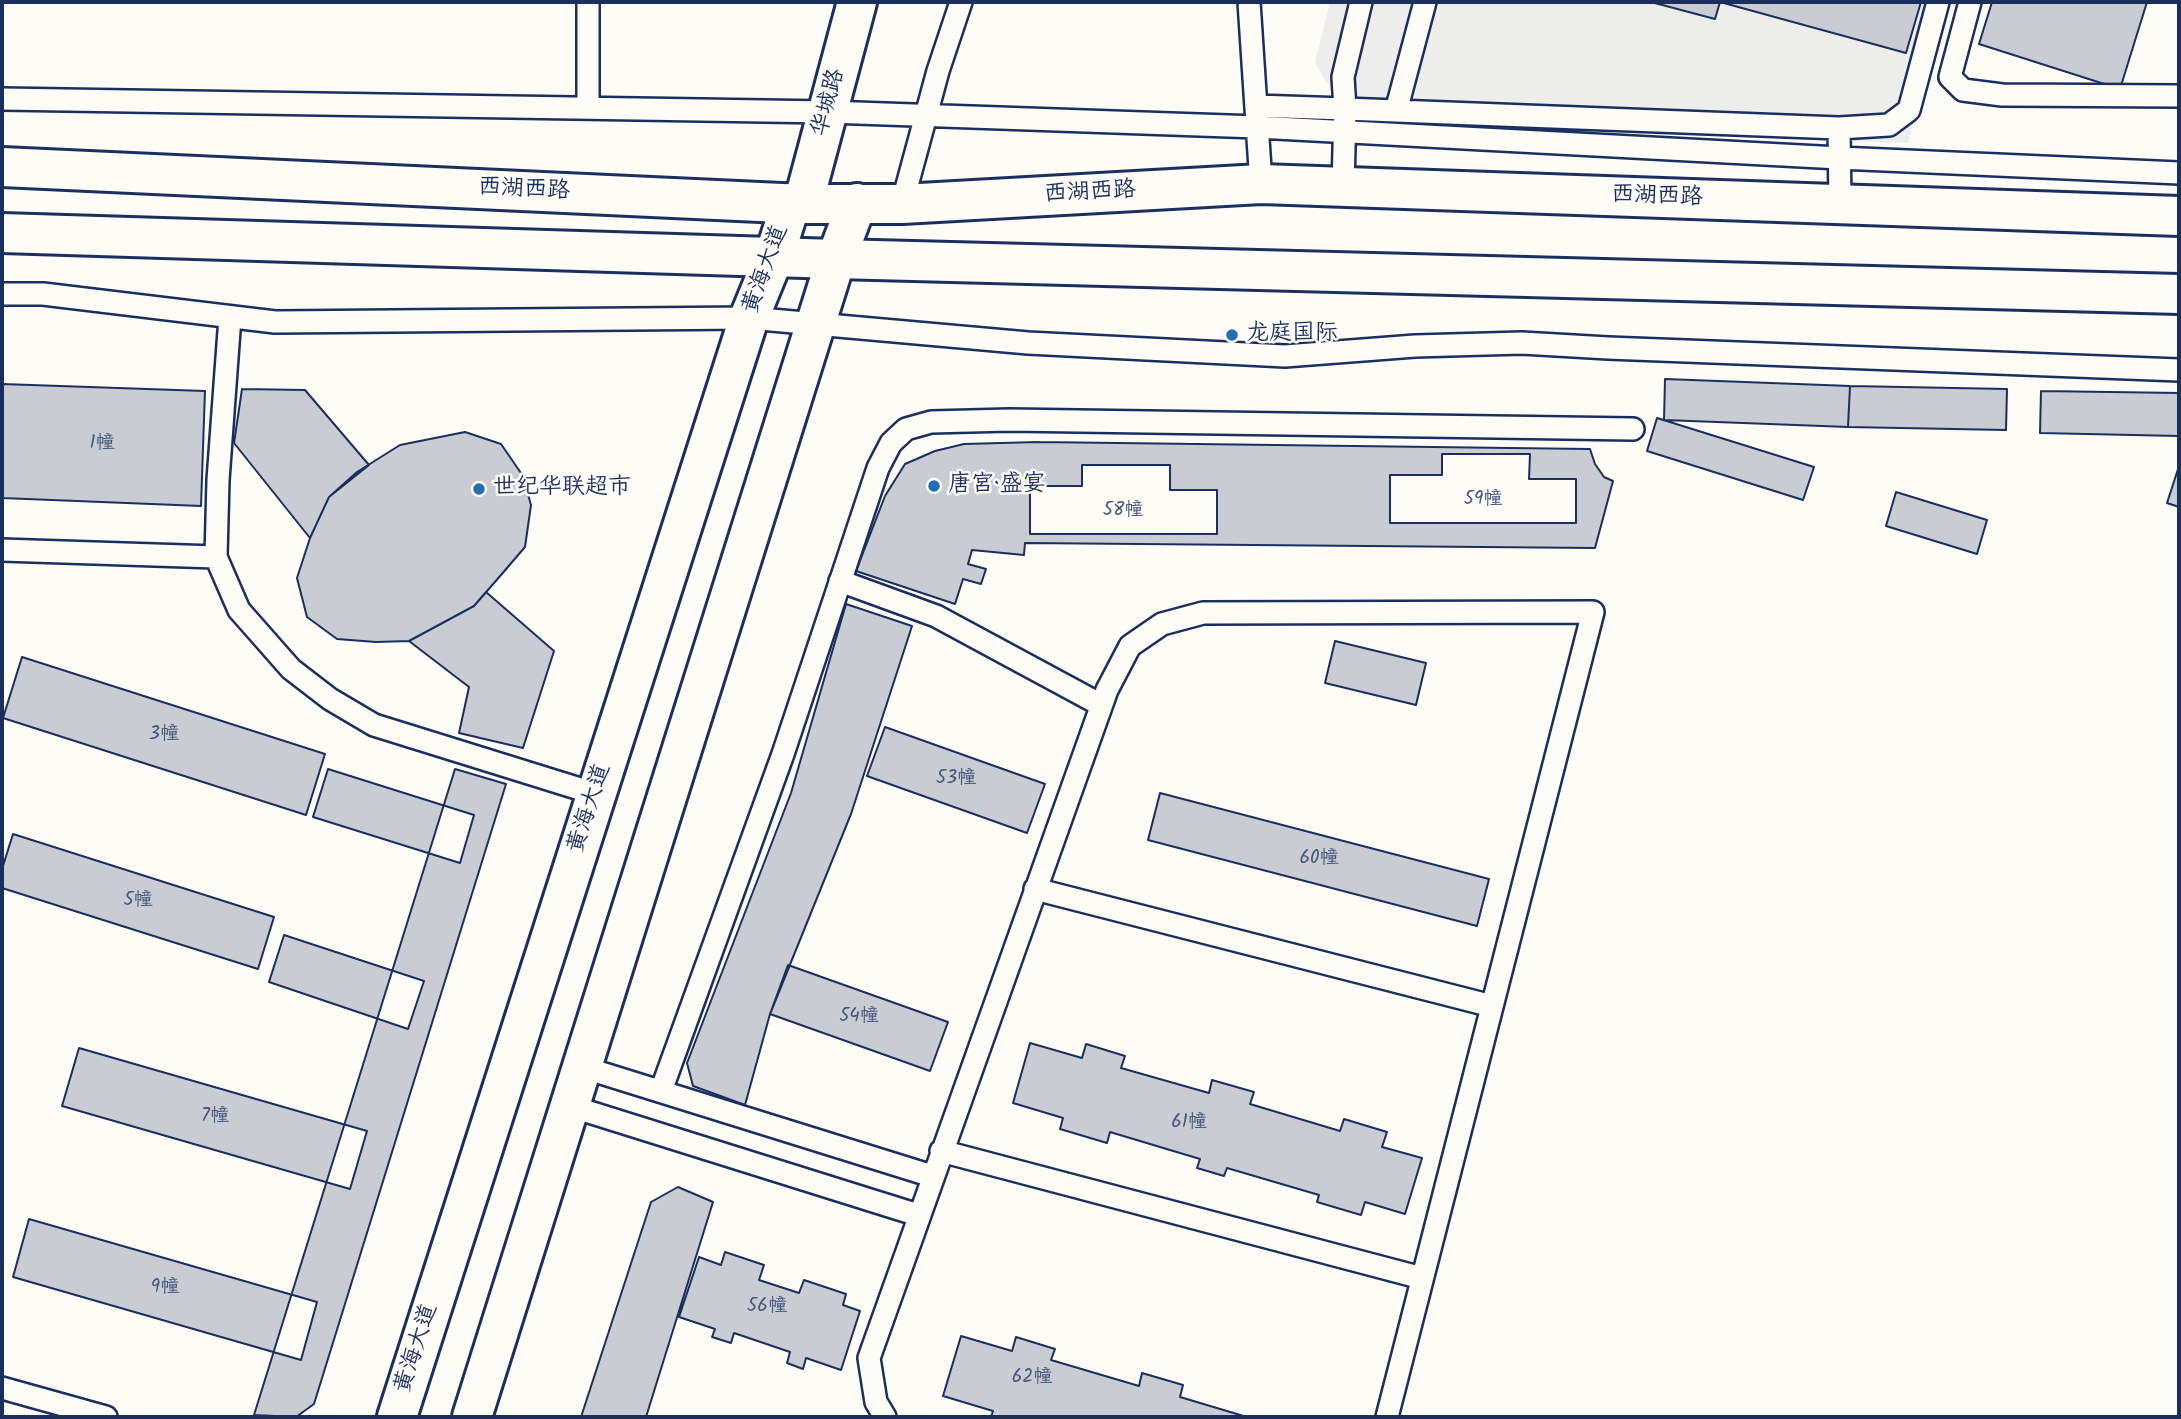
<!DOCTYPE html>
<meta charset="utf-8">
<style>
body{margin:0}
#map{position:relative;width:2181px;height:1419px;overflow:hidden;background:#fdfcf7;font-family:Kalam,sans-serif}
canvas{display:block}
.frame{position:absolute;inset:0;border:4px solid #1b2f5e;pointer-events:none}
</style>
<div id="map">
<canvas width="2181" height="1419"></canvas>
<div class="frame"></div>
</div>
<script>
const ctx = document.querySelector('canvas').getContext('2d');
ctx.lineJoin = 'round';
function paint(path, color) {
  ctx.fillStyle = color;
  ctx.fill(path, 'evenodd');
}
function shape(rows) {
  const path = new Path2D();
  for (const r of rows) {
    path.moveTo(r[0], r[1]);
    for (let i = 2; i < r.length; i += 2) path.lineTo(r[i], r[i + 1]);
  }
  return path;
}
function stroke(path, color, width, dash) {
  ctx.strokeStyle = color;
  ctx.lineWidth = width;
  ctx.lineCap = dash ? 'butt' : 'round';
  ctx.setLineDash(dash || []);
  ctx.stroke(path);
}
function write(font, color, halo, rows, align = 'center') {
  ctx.font = font + ' Kalam,"LXGW WenKai TC",sans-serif';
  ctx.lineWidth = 5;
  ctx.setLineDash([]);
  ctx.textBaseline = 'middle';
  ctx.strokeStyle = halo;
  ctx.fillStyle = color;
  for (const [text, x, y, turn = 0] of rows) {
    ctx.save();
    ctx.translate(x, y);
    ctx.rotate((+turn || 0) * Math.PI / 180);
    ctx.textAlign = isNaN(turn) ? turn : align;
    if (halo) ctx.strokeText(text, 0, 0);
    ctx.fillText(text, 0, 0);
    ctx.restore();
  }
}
paint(shape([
 [1330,2,1945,2,1908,143,1378,123,1325,81,1315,62]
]), '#edeeec');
const building = shape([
 [1651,2,1720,2,1715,19,1651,2],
 [1720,2,1921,2,1906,53,1720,2],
 [1992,2,2147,2,2120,89,1979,44,1992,2],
 [1665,379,1850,386,1848,427,1664,420,1665,379],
 [2,384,205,391,201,506,2,498,2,384],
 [1850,386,2007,389,2006,430,1848,427,1850,386],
 [242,389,305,390,369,465,329,497,310,538,234,443,242,389],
 [2041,391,2179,393,2179,436,2040,433,2041,391],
 [1657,418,1814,467,1803,500,1647,451,1657,418],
 [465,432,501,444,523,476,531,505,525,547,501,575,474,606,409,641,376,642,337,639,307,617,297,578,310,538,329,497,357,472,400,445,465,432],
 [1038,442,1590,449,1595,464,1604,477,1613,481,1595,548,1025,543,1024,555,972,550,968,564,986,569,981,584,963,579,955,604,856,571,885,496,905,464,935,451,964,444,1038,442],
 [1442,454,1530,454,1529,479,1576,479,1576,523,1390,523,1390,475,1442,475,1442,454],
 [1082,465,1170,465,1170,490,1217,490,1217,534,1030,534,1030,486,1082,486,1082,465],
 [2179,466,2179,507,2167,503,2179,466],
 [1896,492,1987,520,1977,554,1886,526,1896,492],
 [486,592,554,651,523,748,459,733,469,687,409,641,474,606,486,592],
 [846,604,912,626,851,814,770,1014,745,1105,693,1086,687,1063,791,793,846,604],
 [1335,641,1426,663,1416,705,1325,683,1335,641],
 [22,657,325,754,306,815,3,718,22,657],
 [885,727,1045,784,1027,833,867,776,885,727],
 [328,769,474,815,460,863,313,817,328,769],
 [455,769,506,784,314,1404,296,1417,254,1415,455,769],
 [1160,793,1489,879,1477,926,1148,840,1160,793],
 [13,834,274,917,258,969,2,888,2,869,13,834],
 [284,935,424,981,408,1029,269,982,284,935],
 [788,965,948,1022,930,1071,770,1014,788,965],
 [1030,1043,1082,1058,1086,1044,1125,1056,1121,1068,1209,1093,1212,1080,1254,1092,1250,1104,1340,1131,1344,1119,1387,1132,1382,1147,1422,1158,1405,1214,1365,1202,1361,1215,1317,1202,1319,1195,1227,1168,1224,1176,1197,1168,1200,1159,1110,1132,1107,1143,1060,1129,1063,1118,1013,1103,1030,1043],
 [79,1048,367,1131,350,1189,62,1106,79,1048],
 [678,1187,713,1202,646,1417,581,1417,651,1202,678,1187],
 [29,1219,317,1302,301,1360,13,1277,29,1219],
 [725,1252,764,1265,759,1280,799,1293,804,1280,846,1294,843,1305,860,1311,841,1370,806,1358,803,1369,787,1363,790,1352,734,1333,731,1343,712,1337,715,1329,679,1317,699,1257,721,1265,725,1252],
 [961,1336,1012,1351,1016,1337,1055,1349,1051,1360,1139,1386,1142,1373,1183,1385,1180,1397,1247,1417,991,1417,993,1411,943,1396,961,1336]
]);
paint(building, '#c9ccd3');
stroke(building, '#1b2f5e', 2);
const lane = shape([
 [1249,2,1261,184],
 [1970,2,1950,77,1963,90,2002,95,2179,96],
 [2,99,828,112,1257,127,1839,158,2179,173],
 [1256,106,1345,109,1343,77,1361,2],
 [588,108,588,2],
 [1396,111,1425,2],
 [1839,128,1889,125,1909,110,1938,2],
 [1343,187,1345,109,1396,111,1839,128,1840,204],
 [902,204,938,71,961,2],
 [2,294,43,294,275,322,749,318,1028,343,1285,356,1415,346,1522,343,1608,348,2179,370],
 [2,550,216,557,239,610,291,669,330,699,374,725,596,794],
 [216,557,218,480,230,317],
 [840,581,936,616,1101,705],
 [1035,889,1492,1006],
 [582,1067,932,1176],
 [661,1091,783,754,878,468,891,443,906,429,931,422,1009,420,1633,429],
 [570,1106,918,1215],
 [941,1151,1422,1278],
 [2,1388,106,1417],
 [885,1417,876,1402,869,1358,1107,690,1130,646,1162,624,1203,613,1593,612,1387,1417]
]);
const secondary = shape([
 [803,204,857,2],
 [397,1417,749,318,774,257,791,203],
 [472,1417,836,259,857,203]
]);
const primary = shape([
 [2,167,803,204,902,204,1261,184,2179,216],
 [2,233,836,259,2179,294]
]);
stroke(lane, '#1b2f5e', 26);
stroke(secondary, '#1b2f5e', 44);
stroke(primary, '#1b2f5e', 44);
stroke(lane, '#fdfcf7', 21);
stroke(secondary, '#fdfcf7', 38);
stroke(primary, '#fdfcf7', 38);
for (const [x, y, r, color] of [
 [1232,335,7,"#1f6fb2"],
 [934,486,7,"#1f6fb2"],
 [479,489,7,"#1f6fb2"]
]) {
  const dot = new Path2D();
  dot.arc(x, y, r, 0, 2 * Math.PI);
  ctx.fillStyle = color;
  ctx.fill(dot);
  stroke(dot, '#fdfcf7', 2.5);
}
write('19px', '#46567b', null, [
 ["1幢",102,445],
 ["59幢",1483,501],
 ["58幢",1123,512],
 ["3幢",164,736],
 ["53幢",956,780],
 ["60幢",1319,860],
 ["5幢",138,902],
 ["54幢",859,1018],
 ["7幢",215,1118],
 ["61幢",1189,1124],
 ["9幢",165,1289],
 ["56幢",767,1308],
 ["62幢",1032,1379]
]);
write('23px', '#1b2f5e', '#fdfcf7', [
 ["华城路",830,103,-75],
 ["西湖西路",524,191,3],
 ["西湖西路",1090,194,-3],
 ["西湖西路",1657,198,2],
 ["黄海大道",767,270,-70],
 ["黄海大道",591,809,-72],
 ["黄海大道",418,1349,-72]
]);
write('23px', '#1b2f5e', '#fdfcf7', [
 ["龙庭国际",1246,335],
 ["唐宫·盛宴",948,486],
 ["世纪华联超市",493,489]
], 'left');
</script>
